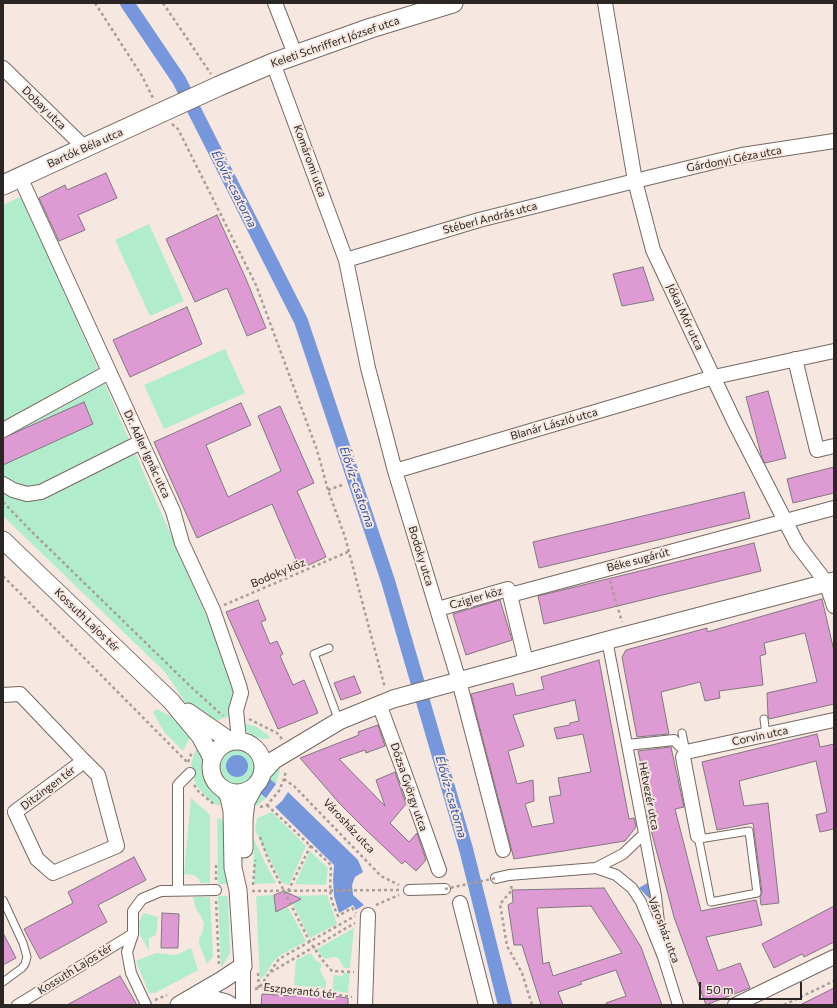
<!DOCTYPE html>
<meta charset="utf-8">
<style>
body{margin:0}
#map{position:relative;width:837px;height:1008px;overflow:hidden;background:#f6e7e0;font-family:Commissioner,sans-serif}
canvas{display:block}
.frame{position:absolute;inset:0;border:4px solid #2b2623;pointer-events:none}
.scale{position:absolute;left:699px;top:982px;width:103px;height:18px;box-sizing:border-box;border:2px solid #2b2623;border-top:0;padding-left:5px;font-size:12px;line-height:14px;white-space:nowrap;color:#2b2623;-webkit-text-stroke:3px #f6e7e0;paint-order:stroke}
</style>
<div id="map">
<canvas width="837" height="1008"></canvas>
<div class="frame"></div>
<div class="scale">50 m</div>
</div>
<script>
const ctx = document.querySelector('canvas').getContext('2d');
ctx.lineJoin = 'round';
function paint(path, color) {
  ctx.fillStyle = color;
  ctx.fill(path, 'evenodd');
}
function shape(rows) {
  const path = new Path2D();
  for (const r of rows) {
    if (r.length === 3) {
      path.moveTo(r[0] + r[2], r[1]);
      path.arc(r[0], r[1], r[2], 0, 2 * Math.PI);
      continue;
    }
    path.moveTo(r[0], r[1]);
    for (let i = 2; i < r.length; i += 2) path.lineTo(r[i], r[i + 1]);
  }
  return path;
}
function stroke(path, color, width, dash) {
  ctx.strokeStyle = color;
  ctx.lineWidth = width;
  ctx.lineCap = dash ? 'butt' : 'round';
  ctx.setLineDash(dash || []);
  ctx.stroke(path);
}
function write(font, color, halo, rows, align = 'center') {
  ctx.font = font + ' Commissioner,sans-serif';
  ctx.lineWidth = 4;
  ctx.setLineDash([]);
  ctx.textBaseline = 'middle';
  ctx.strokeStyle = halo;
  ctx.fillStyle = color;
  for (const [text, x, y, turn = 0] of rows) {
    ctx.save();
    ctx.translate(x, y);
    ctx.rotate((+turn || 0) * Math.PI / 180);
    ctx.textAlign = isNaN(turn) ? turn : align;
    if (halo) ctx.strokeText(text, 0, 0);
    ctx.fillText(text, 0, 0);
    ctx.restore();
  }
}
paint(shape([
 [22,196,236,683,234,715,212,722,185,702,165,672,3,516,3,205],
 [149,224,184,301,150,316,115,240],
 [225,349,245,393,164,429,144,385],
 [157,709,172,717,191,735,183,751,164,732,153,712],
 [244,723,257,727,267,734,270,738,263,739,254,737,246,731],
 [198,745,202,753,203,774,210,787,216,793,220,799,220,805,217,805,209,800,196,785,193,775,191,764,194,754],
 [237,766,20],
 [280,763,280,770,276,784,270,779,271,774],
 [260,793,266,798,258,805,253,806],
 [191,798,210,815,210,883,200,883,199,879,194,875,184,874],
 [272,812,306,846,289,885,282,883,255,830,257,818],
 [217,818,226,821,227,884,218,884],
 [254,840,271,874,276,883,254,884],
 [310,851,328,868,326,885,295,884],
 [274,895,277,912,288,907,306,941,279,956,273,962,265,975,260,979,256,896],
 [327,895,337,924,310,938,293,904,297,901,295,896],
 [218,896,228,896,230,953,222,967,221,967],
 [193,897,210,897,213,956,207,964,199,944,199,938,202,934,204,924,202,918,196,909],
 [143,913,158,917,156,935,149,938,149,951,140,935,139,923],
 [354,928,350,968,344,968,339,959,335,957,324,959,317,949],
 [191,948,198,970,155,993,149,993,136,961,156,953,176,955],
 [311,953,316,961,322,964,320,970,326,982,326,989,294,985,296,960],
 [343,973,350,973,348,993,332,991,334,975,343,976]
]), '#b1edcd');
paint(shape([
 [237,766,11],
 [270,779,276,784,266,798,260,793],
 [288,792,358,860,363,872,355,877,352,885,353,895,364,905,356,910,353,905,339,913,334,896,333,880,334,865,275,807,282,801],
 [649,882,652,904,649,898,639,888]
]), '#7697dc');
stroke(shape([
 [127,3,179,80,301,321,388,581,466,849,505,1005]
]), '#7697dc', 14);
const building = shape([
 [106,173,117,198,78,215,85,230,59,241,39,198,65,185,67,190,106,173],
 [217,215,246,279,266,328,247,336,227,288,195,302,166,239,217,215],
 [643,267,654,300,622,306,613,274,643,267],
 [187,307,202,344,130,377,113,340,187,307],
 [768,391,786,458,765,463,762,458,746,397,768,391],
 [84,402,93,424,3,465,3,438,84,402],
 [241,403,251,425,206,445,228,497,281,471,258,416,280,406,314,483,297,491,326,557,300,569,272,504,197,538,154,442,241,403],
 [834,467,834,493,793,503,787,479,834,467],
 [744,492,750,518,539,568,533,542,744,492],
 [754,543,761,571,544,624,538,596,754,543],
 [822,599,834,651,834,704,769,719,768,716,767,693,817,682,805,633,764,643,766,654,760,656,763,685,719,691,720,698,705,701,700,682,661,692,669,734,637,737,622,657,626,650,707,628,707,632,822,599],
 [258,600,266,620,261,622,270,644,277,641,283,654,280,656,293,685,304,680,318,713,278,729,226,612,258,600],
 [500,600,512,640,466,655,453,614,500,600],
 [599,660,629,819,634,818,636,827,625,841,514,859,471,694,513,683,516,696,544,689,541,677,599,660],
 [575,700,579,721,570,723,570,725,554,728,557,739,583,734,591,772,558,778,561,795,549,797,554,823,532,827,525,804,534,801,533,780,517,784,508,751,524,746,513,715,575,700],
 [354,676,361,693,341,700,334,683,354,676],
 [378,725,385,746,366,753,365,750,339,759,385,806,376,780,395,772,406,804,390,823,409,842,417,833,426,860,416,871,405,861,402,864,365,829,340,804,300,758,359,735,358,732,378,725],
 [817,734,820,747,834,744,834,829,820,832,816,815,827,812,816,761,739,781,744,806,768,803,779,903,761,905,760,897,762,892,753,823,717,830,702,762,817,734],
 [671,747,684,807,675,809,701,911,756,900,762,925,706,937,718,971,740,963,750,988,706,1005,674,917,647,815,652,814,638,751,671,747],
 [134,857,146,880,98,905,107,922,40,959,24,929,73,903,68,892,134,857],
 [604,888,641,947,662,1005,606,1005,606,1003,626,996,616,970,580,982,582,984,558,992,563,1005,541,1005,522,945,514,945,508,905,513,902,512,890,604,888],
 [591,906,622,953,553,976,549,962,543,964,537,908,591,906],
 [284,891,301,899,276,912,274,895,284,891],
 [834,906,834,942,804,957,802,954,774,968,762,944,834,906],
 [162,913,179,914,178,948,161,948,162,913],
 [3,933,16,958,3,965,3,933],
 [120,976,137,1005,67,1005,120,976],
 [834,988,834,1005,800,1005,834,988],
 [306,992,348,998,348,1005,261,1005,262,994,294,996,306,992]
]);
paint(building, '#de9ad3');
stroke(building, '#827780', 1);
const service = shape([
 [329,648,314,654,339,721],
 [764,719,766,735],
 [682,733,686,752],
 [698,836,711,902,757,893,749,831,699,839],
 [3,900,23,943,27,957,25,964,22,968,3,982]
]);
const pedestrian = shape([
 [607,640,656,896,663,957],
 [627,745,674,740,686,752],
 [596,868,623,854,644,834],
 [496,878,509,875,596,868,616,875,632,888,641,902,663,957,678,1005],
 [178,890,178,785,190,773],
 [409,890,445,889],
 [17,1005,133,934],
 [146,1005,131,973,127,952,133,934,133,911,142,899,161,891,216,890]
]);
const minor = shape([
 [275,3,295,54],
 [605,3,635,181,653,250,735,423,797,544,826,582,834,606],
 [273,63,346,260,368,368,395,471,459,681,503,850],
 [3,68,85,148],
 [20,177,173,511,182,543,213,610,239,685,241,693,236,710,239,740],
 [346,260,479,220,635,181,742,155,834,141],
 [795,359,817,450,834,446],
 [3,430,109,372],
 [395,471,714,377,834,351],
 [3,484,13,490,27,494,41,492,141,442],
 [438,609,508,589,510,595],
 [526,662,510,595,834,508],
 [3,695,20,694,84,761],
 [379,704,403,769,439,870],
 [84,761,98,775,117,846,53,873,37,859,15,812,84,761],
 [698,836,683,757,686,752,834,720],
 [460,903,486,1005],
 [243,1005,243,966],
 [365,1005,368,915],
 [735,1005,834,957]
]);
const tertiary = shape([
 [3,540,171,701,200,736,212,758],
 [188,712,230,741],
 [237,767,26],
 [263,772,274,760,339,721,393,699,616,638,834,581],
 [244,849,244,819,246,802,254,787],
 [197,995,226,1003,230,1005],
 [179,1005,222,980,243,966,238,890,233,868,232,811,229,797,225,790]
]);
const secondary = shape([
 [3,185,219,86,273,63,371,28,453,3]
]);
stroke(service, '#756962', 9);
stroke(pedestrian, '#756962', 12);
stroke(minor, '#756962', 16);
stroke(tertiary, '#756962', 19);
stroke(secondary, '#756962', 21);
stroke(shape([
 [95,3,142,76,154,100],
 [163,3,211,74],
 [172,124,178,129,256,285,317,450,328,490,345,537,385,688],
 [328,490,342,485],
 [3,502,30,530,190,686,223,716],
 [3,576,188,763],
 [610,581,622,622],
 [224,605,350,551],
 [249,719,277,733,282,739],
 [188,762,192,752],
 [284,779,294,786,381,876,399,885],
 [194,785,199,792,215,805],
 [267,805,331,865,330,890,332,902,338,916,352,908,356,913],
 [260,807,267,805,279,791,284,779,286,771],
 [260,837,268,859,284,891,310,942,324,962,332,971,354,972],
 [216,880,216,865],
 [253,885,255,860],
 [511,886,512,890,500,904,507,946,522,973,532,1005],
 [252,891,399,890],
 [288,891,311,845],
 [216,901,219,965],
 [376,905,399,895],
 [271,972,355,923],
 [258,973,259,988,297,992,304,990,352,997],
 [255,989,259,988,279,959,355,916],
 [155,1000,167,995],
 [784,1005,834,981]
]), '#a89d97', 2.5, [3, 3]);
stroke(service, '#fff', 7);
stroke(pedestrian, '#fff', 10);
stroke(minor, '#fff', 14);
stroke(tertiary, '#fff', 17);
stroke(secondary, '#fff', 19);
stroke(shape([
 [445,889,496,878]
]), '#a89d97', 2.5, [3, 3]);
write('11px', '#2b2623', '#f6e7e0', [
 ["Keleti Schriffert József utca",335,42,-19],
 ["Dobay utca",44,108,44],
 ["Bartók Béla utca",85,148,-24],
 ["Gárdonyi Géza utca",734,159,-11],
 ["Komáromi utca",310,161,70],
 ["Stéberl András utca",490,218,-15],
 ["Jókai Mór utca",685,317,65],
 ["Blanár László utca",554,424,-16],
 ["Dr. Adler Ignác utca",147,454,65],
 ["Bodoky utca",421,556,73],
 ["Béke sugárút",638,560,-15],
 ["Bodoky köz",278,573,-23],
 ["Czigler köz",476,598,-16],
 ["Kossuth Lajos tér",87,620,44],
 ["Corvin utca",760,736,-12],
 ["Dózsa György utca",409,787,71],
 ["Ditzingen tér",48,788,-37],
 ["Hétvezér utca",649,796,79],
 ["Városház utca",349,826,47],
 ["Városház utca",664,930,69],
 ["Kossuth Lajos tér",75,969,-32],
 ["Eszperantó tér",300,991,6]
]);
write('italic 12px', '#2a4d9f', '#f6e7e0', [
 ["Élővíz-csatorna",234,189,63],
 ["Élővíz-csatorna",357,487,71],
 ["Élővíz-csatorna",451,797,74]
]);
</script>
